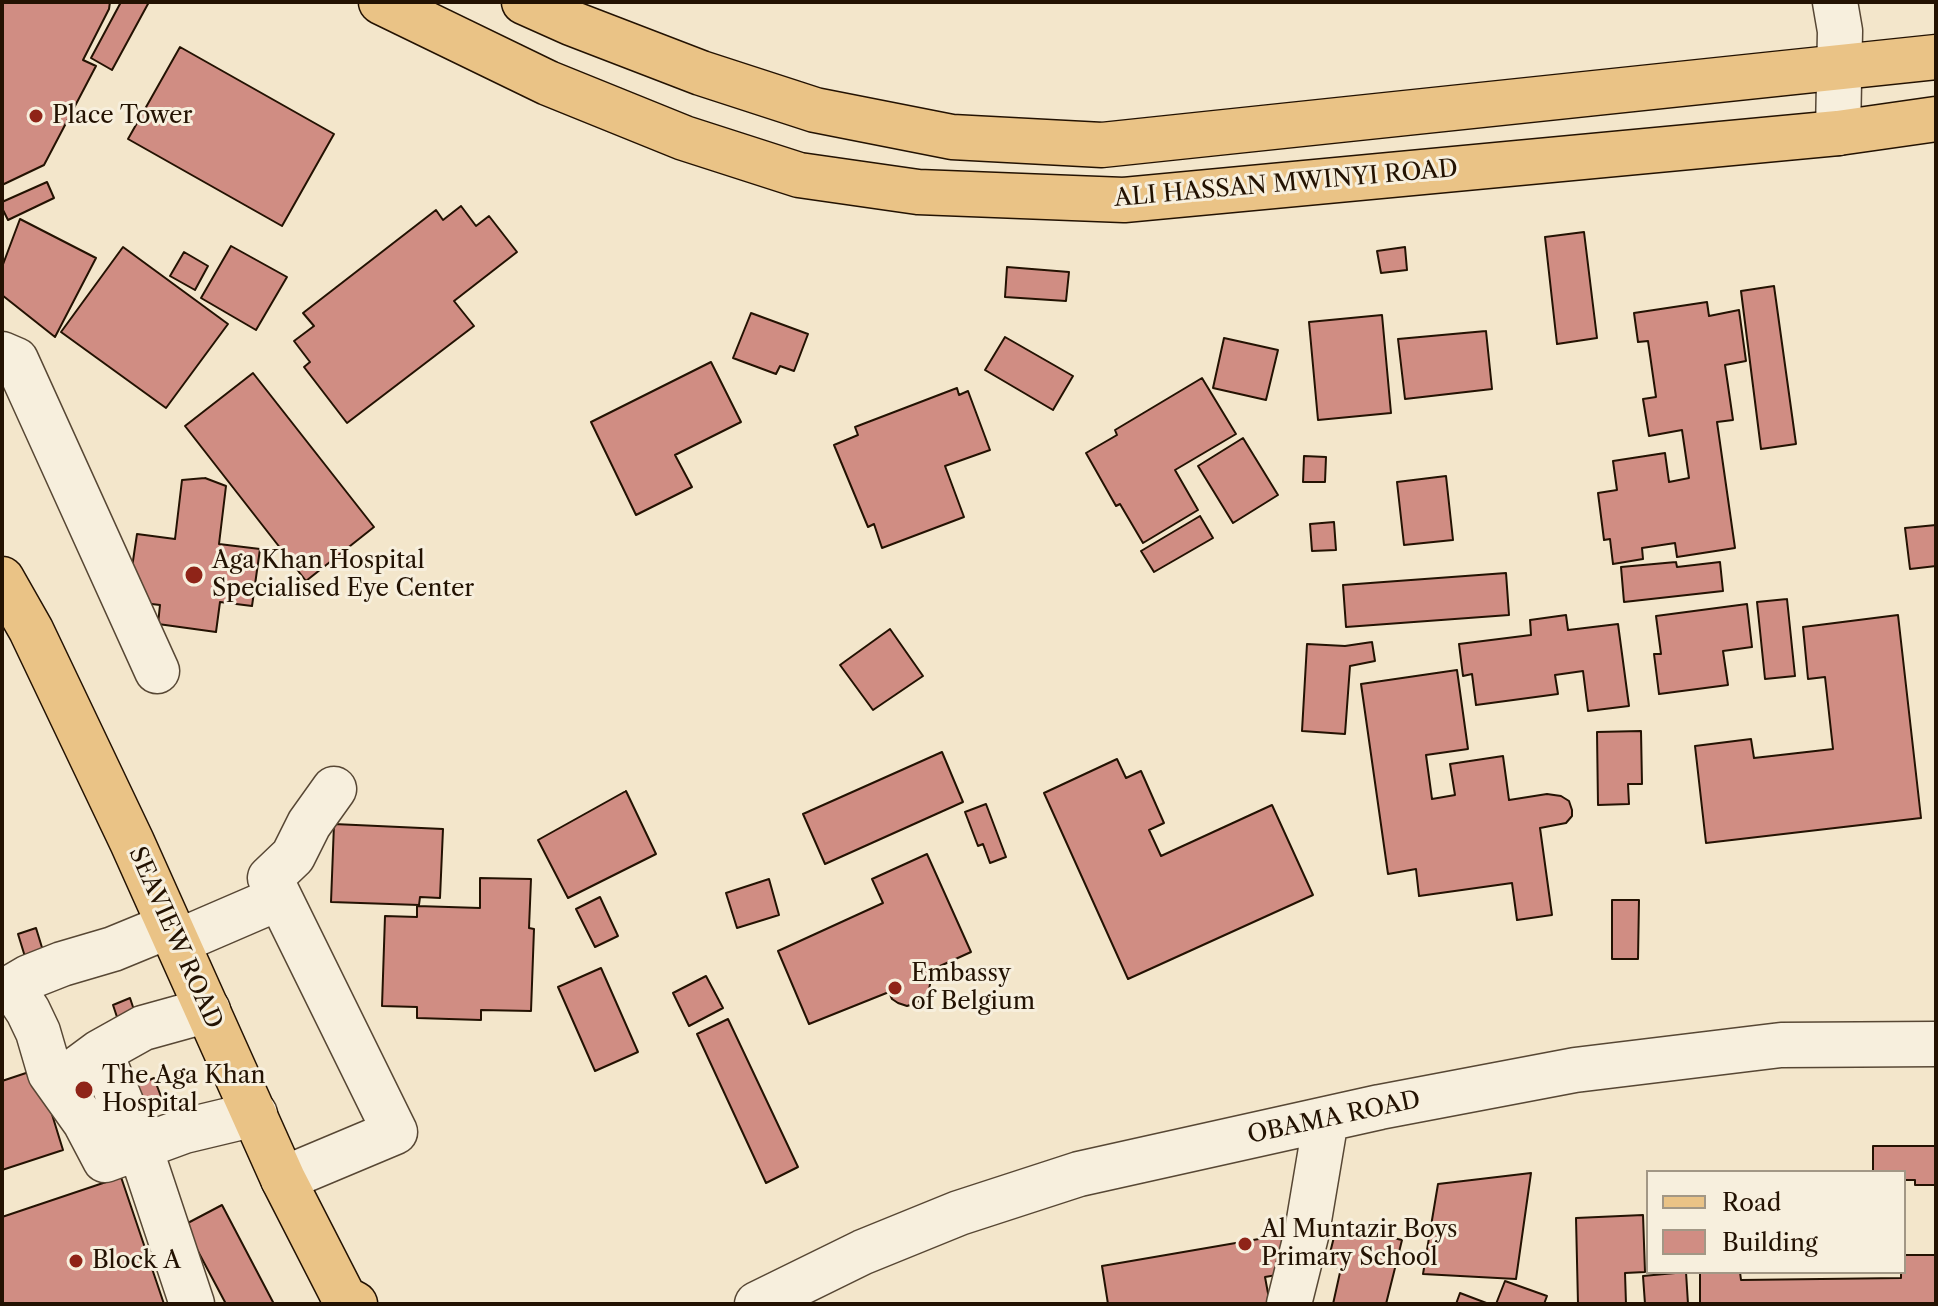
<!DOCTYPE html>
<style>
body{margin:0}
#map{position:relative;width:1938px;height:1306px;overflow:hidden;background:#f3e6cb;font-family:"Libre Caslon Text",serif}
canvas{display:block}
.frame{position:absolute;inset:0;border:4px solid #231202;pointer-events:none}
.legend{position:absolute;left:1646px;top:1170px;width:260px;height:104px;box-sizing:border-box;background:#f7efdd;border:2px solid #a29785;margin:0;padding:10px 14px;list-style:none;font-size:24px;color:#231202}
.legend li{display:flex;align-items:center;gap:16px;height:40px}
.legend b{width:40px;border:2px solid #a29785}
</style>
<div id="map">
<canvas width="1938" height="1306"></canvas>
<div class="frame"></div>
<ul class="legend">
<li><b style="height:10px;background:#eac386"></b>Road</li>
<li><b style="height:22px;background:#d08d83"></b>Building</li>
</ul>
</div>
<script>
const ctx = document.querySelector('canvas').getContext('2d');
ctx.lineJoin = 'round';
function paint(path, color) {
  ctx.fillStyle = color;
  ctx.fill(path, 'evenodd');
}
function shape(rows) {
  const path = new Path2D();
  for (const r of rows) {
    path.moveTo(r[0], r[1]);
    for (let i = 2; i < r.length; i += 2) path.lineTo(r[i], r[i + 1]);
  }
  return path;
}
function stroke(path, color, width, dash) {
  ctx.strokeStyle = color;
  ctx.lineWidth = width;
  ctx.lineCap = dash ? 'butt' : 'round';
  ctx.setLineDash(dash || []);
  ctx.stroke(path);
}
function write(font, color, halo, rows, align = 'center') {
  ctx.font = font + ' "Libre Caslon Text",serif';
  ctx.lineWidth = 6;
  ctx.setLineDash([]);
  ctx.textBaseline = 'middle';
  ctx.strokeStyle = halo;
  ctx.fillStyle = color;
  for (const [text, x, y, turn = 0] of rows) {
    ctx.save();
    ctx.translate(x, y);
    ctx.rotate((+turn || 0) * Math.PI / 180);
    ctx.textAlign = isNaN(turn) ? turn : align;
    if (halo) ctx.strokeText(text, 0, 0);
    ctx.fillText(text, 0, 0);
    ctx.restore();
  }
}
const building = shape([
 [2,2,110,2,109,9,83,60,96,66,44,165,2,185,2,2],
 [121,2,149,2,112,70,91,58,121,2],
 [180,47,334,134,282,226,128,139,180,47],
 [47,182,54,198,8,220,2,208,2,202,47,182],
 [461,206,476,226,489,216,517,252,454,301,474,326,347,423,304,367,310,362,294,341,314,326,303,313,436,210,443,220,461,206],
 [20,219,96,258,55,337,2,295,2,267,20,219],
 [1584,232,1597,338,1557,344,1545,237,1584,232],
 [231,246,287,277,256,330,201,298,231,246],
 [123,247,228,324,166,408,61,332,123,247],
 [1405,247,1407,270,1381,273,1377,251,1405,247],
 [184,252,208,266,195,290,170,276,184,252],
 [1007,267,1069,272,1066,301,1005,297,1007,267],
 [1774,286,1796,444,1761,449,1741,291,1774,286],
 [1707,302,1709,316,1739,310,1746,361,1725,365,1733,420,1717,422,1735,548,1677,557,1675,543,1642,548,1643,559,1613,564,1610,539,1604,540,1598,493,1617,490,1613,461,1665,453,1669,482,1689,478,1682,430,1649,436,1643,399,1656,397,1648,341,1638,342,1634,313,1707,302],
 [751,313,808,334,794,371,780,366,776,374,733,358,751,313],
 [1382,315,1391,413,1318,420,1309,322,1382,315],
 [1486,331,1492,389,1405,399,1398,339,1486,331],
 [1005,337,1073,376,1053,410,985,370,1005,337],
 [1224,338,1278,350,1266,400,1213,388,1224,338],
 [711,362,741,422,675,455,692,487,636,515,591,422,711,362],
 [253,373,374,527,306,581,185,426,253,373],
 [1202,378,1236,434,1175,470,1198,510,1143,543,1120,504,1116,506,1086,453,1117,435,1115,430,1202,378],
 [957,388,959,395,968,391,990,450,945,466,964,517,882,548,874,524,868,527,834,445,858,435,855,427,957,388],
 [1243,438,1278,495,1233,523,1198,466,1243,438],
 [1304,456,1326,457,1325,482,1303,482,1304,456],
 [1446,476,1453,540,1404,545,1397,482,1446,476],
 [205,478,226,486,219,544,260,549,252,606,220,602,216,632,158,624,160,605,127,601,137,534,175,539,182,480,205,478],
 [1200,516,1213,538,1154,572,1141,551,1200,516],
 [1334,522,1336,550,1312,551,1310,524,1334,522],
 [1936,525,1936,566,1910,569,1905,528,1936,525],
 [1676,562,1677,567,1720,562,1723,591,1624,602,1621,567,1676,562],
 [1506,573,1509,615,1346,627,1343,585,1506,573],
 [1787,599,1795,676,1765,679,1757,602,1787,599],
 [1747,604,1752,647,1723,651,1728,685,1659,694,1654,654,1661,654,1656,616,1747,604],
 [1566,615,1568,630,1618,624,1629,706,1588,711,1583,671,1555,675,1558,694,1476,705,1472,674,1463,676,1459,644,1531,635,1530,620,1566,615],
 [1898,615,1921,818,1706,843,1695,746,1751,739,1754,758,1833,749,1825,677,1808,679,1803,627,1898,615],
 [890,629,923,676,873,710,840,665,890,629],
 [1372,642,1375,661,1350,666,1345,734,1302,731,1307,644,1345,646,1372,642],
 [1457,670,1468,749,1426,755,1432,799,1455,795,1450,764,1503,756,1509,800,1547,794,1561,796,1569,801,1572,810,1572,816,1566,823,1540,828,1552,915,1517,920,1512,883,1419,896,1416,869,1388,874,1361,684,1457,670],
 [1641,731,1642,784,1628,784,1629,804,1598,805,1597,732,1641,731],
 [942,752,963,802,825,864,803,814,942,752],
 [1117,759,1126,778,1141,771,1164,823,1149,830,1161,856,1272,805,1313,895,1128,979,1044,793,1117,759],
 [626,791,656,854,568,898,538,840,626,791],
 [986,804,1006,857,990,863,983,844,978,846,965,812,986,804],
 [334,824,443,829,440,898,420,897,419,905,331,902,334,824],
 [927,854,971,952,929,971,931,979,928,995,916,1003,907,1006,898,1003,892,999,889,992,809,1024,778,951,883,903,872,879,927,854],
 [480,878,531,879,529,928,534,929,531,1011,481,1010,481,1020,417,1018,417,1007,382,1006,385,916,417,917,417,906,480,908,480,878],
 [769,879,779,915,737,928,726,893,769,879],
 [600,897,618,936,595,947,576,909,600,897],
 [1612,900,1639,900,1638,959,1612,959,1612,900],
 [36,928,44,954,26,960,18,934,36,928],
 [601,968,638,1052,595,1071,558,987,601,968],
 [706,976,723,1008,689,1026,673,993,706,976],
 [130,998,139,1025,122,1032,113,1005,130,998],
 [728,1019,798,1167,766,1183,697,1034,728,1019],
 [38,1069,63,1150,2,1170,2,1081,38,1069],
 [154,1078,165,1107,132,1121,120,1092,154,1078],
 [1873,1146,1936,1146,1936,1185,1915,1185,1915,1180,1904,1180,1904,1172,1873,1172,1873,1146],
 [1531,1173,1516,1279,1423,1274,1438,1184,1531,1173],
 [121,1177,164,1304,2,1304,2,1217,121,1177],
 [222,1205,274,1304,226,1304,184,1225,222,1205],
 [1643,1215,1645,1272,1625,1273,1626,1304,1578,1304,1576,1218,1643,1215],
 [1337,1225,1402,1240,1386,1304,1333,1304,1341,1268,1327,1265,1337,1225],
 [1288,1234,1294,1272,1265,1277,1270,1304,1108,1304,1102,1266,1288,1234],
 [1904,1255,1936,1255,1936,1304,1700,1304,1700,1272,1740,1272,1741,1280,1901,1278,1901,1272,1904,1272,1904,1255],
 [1686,1272,1688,1304,1645,1304,1643,1276,1686,1272],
 [1505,1281,1547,1296,1544,1304,1496,1304,1505,1281],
 [1460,1293,1489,1304,1456,1304,1460,1293]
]);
paint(building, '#d08d83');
stroke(building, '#231202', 2);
const minor = shape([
 [1835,2,1840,31,1838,133],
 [2,354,16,360,157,671],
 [169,926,113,949,62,964,29,977,7,990,18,996,28,1011,38,1032,50,1073,85,1122,105,1160,184,1131,255,1114],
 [177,942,279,898],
 [100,1052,140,1148,192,1304],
 [77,1069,100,1052,143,1028,208,1010],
 [283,1179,395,1132,270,878,293,856,309,824,334,789],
 [757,1304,863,1252,959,1213,1079,1174,1380,1107,1575,1070,1781,1045,1936,1044],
 [1289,1304,1307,1232,1326,1119]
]);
const major = shape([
 [2,579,31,630,132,842,283,1179,344,1298,355,1304]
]);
const highway = shape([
 [381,2,548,83,684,138,799,175,918,192,1124,200,1838,133,1936,119],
 [524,2,571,23,701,73,815,110,952,137,1102,145,1936,57]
]);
stroke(minor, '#574734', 47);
stroke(major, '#231202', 47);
stroke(highway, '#231202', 47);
stroke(minor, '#f7efdd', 44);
stroke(major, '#eac386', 44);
stroke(highway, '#eac386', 44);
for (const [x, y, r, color] of [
 [36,116,8,"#8f2418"],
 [194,575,10,"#8f2418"],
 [895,988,8,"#8f2418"],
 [84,1090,10,"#8f2418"],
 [1245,1244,8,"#8f2418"],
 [76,1261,8,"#8f2418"]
]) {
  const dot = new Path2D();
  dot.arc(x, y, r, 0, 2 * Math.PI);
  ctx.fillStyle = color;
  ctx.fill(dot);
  stroke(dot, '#f7efdd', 3);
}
write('24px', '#231202', '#f7efdd', [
 ["Place Tower",52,116],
 ["Aga Khan Hospital",212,561],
 ["Specialised Eye Center",212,589],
 ["Embassy",911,974],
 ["of Belgium",911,1002],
 ["The Aga Khan",102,1076],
 ["Hospital",102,1104],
 ["Al Muntazir Boys",1261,1230],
 ["Primary School",1261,1258],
 ["Block A",92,1261]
], 'left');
write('24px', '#231202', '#f7efdd', [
 ["ALI HASSAN MWINYI ROAD",1286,184,-5],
 ["SEAVIEW ROAD",175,938,66],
 ["OBAMA ROAD",1334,1118,-12]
]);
</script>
